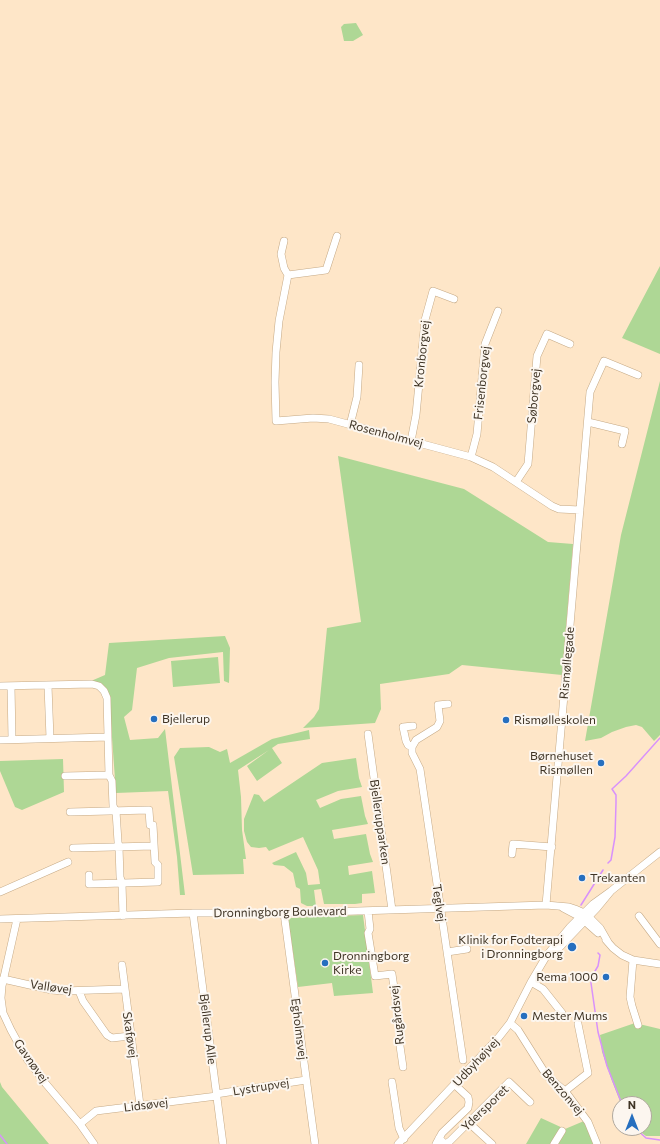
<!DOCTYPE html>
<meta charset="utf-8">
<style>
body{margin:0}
#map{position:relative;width:660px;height:1144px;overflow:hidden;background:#fee6c8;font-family:Commissioner,sans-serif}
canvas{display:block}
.north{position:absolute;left:612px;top:1096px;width:40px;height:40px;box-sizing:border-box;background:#fcf6ef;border:1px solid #b0a89e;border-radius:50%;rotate:0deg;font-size:11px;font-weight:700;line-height:16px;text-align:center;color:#3f3425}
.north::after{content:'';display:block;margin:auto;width:14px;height:18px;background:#266fbf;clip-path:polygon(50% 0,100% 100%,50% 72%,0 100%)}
</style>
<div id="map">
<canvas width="660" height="1144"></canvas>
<div class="north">N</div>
</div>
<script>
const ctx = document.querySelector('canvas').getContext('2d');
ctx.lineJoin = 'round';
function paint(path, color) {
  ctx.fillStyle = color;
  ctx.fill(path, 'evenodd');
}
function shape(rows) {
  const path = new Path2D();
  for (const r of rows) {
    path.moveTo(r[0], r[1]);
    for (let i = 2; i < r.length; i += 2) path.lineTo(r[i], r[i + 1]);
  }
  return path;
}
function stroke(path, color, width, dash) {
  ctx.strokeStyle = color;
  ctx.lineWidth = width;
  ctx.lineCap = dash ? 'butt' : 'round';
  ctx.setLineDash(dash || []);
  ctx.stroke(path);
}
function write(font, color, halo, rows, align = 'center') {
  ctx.font = font + ' Commissioner,sans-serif';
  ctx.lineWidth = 4;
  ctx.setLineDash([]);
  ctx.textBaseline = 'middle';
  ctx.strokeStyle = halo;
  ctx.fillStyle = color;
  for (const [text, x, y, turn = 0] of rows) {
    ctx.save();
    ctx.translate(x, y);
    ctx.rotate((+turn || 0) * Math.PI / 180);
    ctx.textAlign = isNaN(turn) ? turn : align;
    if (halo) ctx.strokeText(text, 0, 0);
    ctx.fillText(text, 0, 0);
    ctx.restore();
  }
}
paint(shape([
 [356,23,363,35,353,41,344,41,341,27,344,24],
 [660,266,660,354,622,338],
 [660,381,660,735,654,741,642,727,636,725,626,727,612,732,601,738,585,741,621,535],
 [338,456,464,489,548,542,573,544,562,675,462,665,449,674,380,684,381,709,375,723,303,728,314,717,319,709,327,628,361,622],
 [225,636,230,648,229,683,224,681,223,652,169,658,137,668,132,710,124,717,130,740,158,738,165,729,185,895,180,895,177,857,168,791,116,793,109,696,91,681,105,675,109,643],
 [218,657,220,683,173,687,171,661],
 [309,730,310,739,278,744,272,748,282,763,257,781,247,766,269,750,238,770,241,797,242,830,246,859,243,859,244,874,193,875,174,757,180,748,209,747,220,752,227,749,230,763,272,739],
 [356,758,359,778,362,787,338,791,316,800,320,808,341,799,361,796,365,816,368,824,332,830,334,839,366,834,370,854,373,862,348,866,349,875,372,871,375,893,362,894,362,903,355,904,324,904,321,889,314,890,316,906,307,906,301,903,300,889,296,887,293,873,284,866,274,865,272,863,296,852,306,873,308,885,320,884,318,870,303,837,269,851,266,847,259,848,251,847,247,842,244,831,244,819,254,794,259,795,264,802,322,763],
 [63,759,64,792,22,810,15,807,0,771,0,761],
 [363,915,373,993,334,996,332,983,298,987,288,918],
 [635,1023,660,1029,660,1136,646,1136,635,1128,644,1128,644,1104,621,1104,612,1081,602,1052,600,1035],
 [0,1082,2,1087,49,1144,0,1144],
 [541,1118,565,1129,584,1121,595,1144,526,1144]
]), '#aed795');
stroke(shape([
 [608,863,611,860,615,837,616,803,616,795,612,789,626,776,660,738],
 [581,905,603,870],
 [598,953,600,955,598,966,591,978,591,983,598,1032,607,1066,622,1104],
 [635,1128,646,1138,660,1140],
 [0,1135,7,1144]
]), '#d891fb', 1.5);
const minor = shape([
 [284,241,281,254,284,268,288,275,279,321,276,352,275,382,276,421,313,418,329,419,471,457,493,467,552,506,559,509,580,510],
 [288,275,326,270,337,236],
 [588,422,625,431,622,444],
 [350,425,357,397,359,365],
 [411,441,416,415,425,320,433,291,454,299],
 [471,457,477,434,485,344,498,311],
 [516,482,528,464,537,356,547,334,570,344],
 [0,686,92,684,99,686,104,691,107,698,109,775,112,781,113,806,116,811,118,842,119,847,120,877,122,883,123,916],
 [11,686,12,739],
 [48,686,50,738],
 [448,704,438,705,440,721,437,727,416,740,412,747,412,753,420,769,463,1060],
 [368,734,392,910],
 [0,740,108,737],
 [412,747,408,745,406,741,403,727,413,726],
 [65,776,109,775],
 [70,812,149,810,150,825,153,825,155,862,158,865,158,882,89,884,89,875],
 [73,848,154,846],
 [512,854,513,844,552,847],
 [0,892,68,862],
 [546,905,590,392,604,361,638,375],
 [563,908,580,917,598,933],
 [368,911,370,929,368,933,375,976,392,974,401,1036,399,1039,403,1067],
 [193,913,223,1144],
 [284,913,315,1144],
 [639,916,660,944],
 [0,919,193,913,295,913,546,905,569,907,575,909,584,913,589,917,600,928,608,942],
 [17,919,2,986,1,998,3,1013,11,1030,27,1059,46,1084,80,1124,94,1144],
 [606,940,613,948,622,955,633,960,660,964],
 [556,951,597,908,611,891,636,871,660,852],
 [447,952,467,949],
 [633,960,630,997,632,1006,638,1025],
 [122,965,140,1105],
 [3,979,52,990,63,991,124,989],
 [531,982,543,989,562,1013],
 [79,991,83,1001,107,1035,112,1038,130,1036],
 [510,1023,518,1030,547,1076,565,1091,588,1122,597,1144],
 [392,1082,399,1128,404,1139],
 [565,1091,588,1073,578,1024],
 [216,1094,306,1080],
 [469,1123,492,1144],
 [80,1124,96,1111,217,1096],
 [439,1138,444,1143,447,1143,450,1141,509,1082,530,1102],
 [398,1144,499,1037,510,1023,531,982,547,955,570,927,593,904,611,891],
 [436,1144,442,1133,468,1108,469,1102,468,1097,454,1084],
 [554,1144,562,1131]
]);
stroke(minor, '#c5a985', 8);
stroke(minor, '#fff', 7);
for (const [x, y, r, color] of [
 [154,719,4,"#266fbf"],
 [506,720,4,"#266fbf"],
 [601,763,4,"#266fbf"],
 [582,878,4,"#266fbf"],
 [572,947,5,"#266fbf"],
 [325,963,4,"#266fbf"],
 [606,977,4,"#266fbf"],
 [524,1016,4,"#266fbf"]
]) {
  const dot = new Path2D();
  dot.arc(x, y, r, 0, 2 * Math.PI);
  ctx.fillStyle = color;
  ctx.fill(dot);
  stroke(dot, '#fcf6ef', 1.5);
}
write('12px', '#3f3425', '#fcf6ef', [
 ["Kronborgvej",422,354,-84],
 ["Frisenborgvej",482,383,-84],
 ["Søborgvej",534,396,-85],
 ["Rosenholmvej",386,434,15],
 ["Rismøllegade",567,663,-85],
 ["Bjellerupparken",380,822,82],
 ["Teglvej",439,903,82],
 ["Dronningborg Boulevard",280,912,-1],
 ["Valløvej",51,987,8],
 ["Rugårdsvej",397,1015,-96],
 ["Bjellerup Alle",208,1029,83],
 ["Egholmsvej",299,1029,83],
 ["Skaføvej",130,1035,82],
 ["Gavnøvej",31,1061,55],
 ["Udbyhøjvej",476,1062,-47],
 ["Lystrupvej",261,1087,-9],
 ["Benzonvej",563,1092,49],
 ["Lidsøvej",146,1105,-7],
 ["Ydersporet",485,1108,-44]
]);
write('12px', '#3f3425', '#fcf6ef', [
 ["Bjellerup",162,719],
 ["Rismølleskolen",514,720],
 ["Børnehuset",593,756,"right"],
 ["Rismøllen",593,770,"right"],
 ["Trekanten",590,878],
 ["Klinik for Fodterapi",563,940,"right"],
 ["i Dronningborg",563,954,"right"],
 ["Dronningborg",333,956],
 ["Kirke",333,970],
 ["Rema 1000",598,977,"right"],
 ["Mester Mums",532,1016]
], 'left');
</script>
